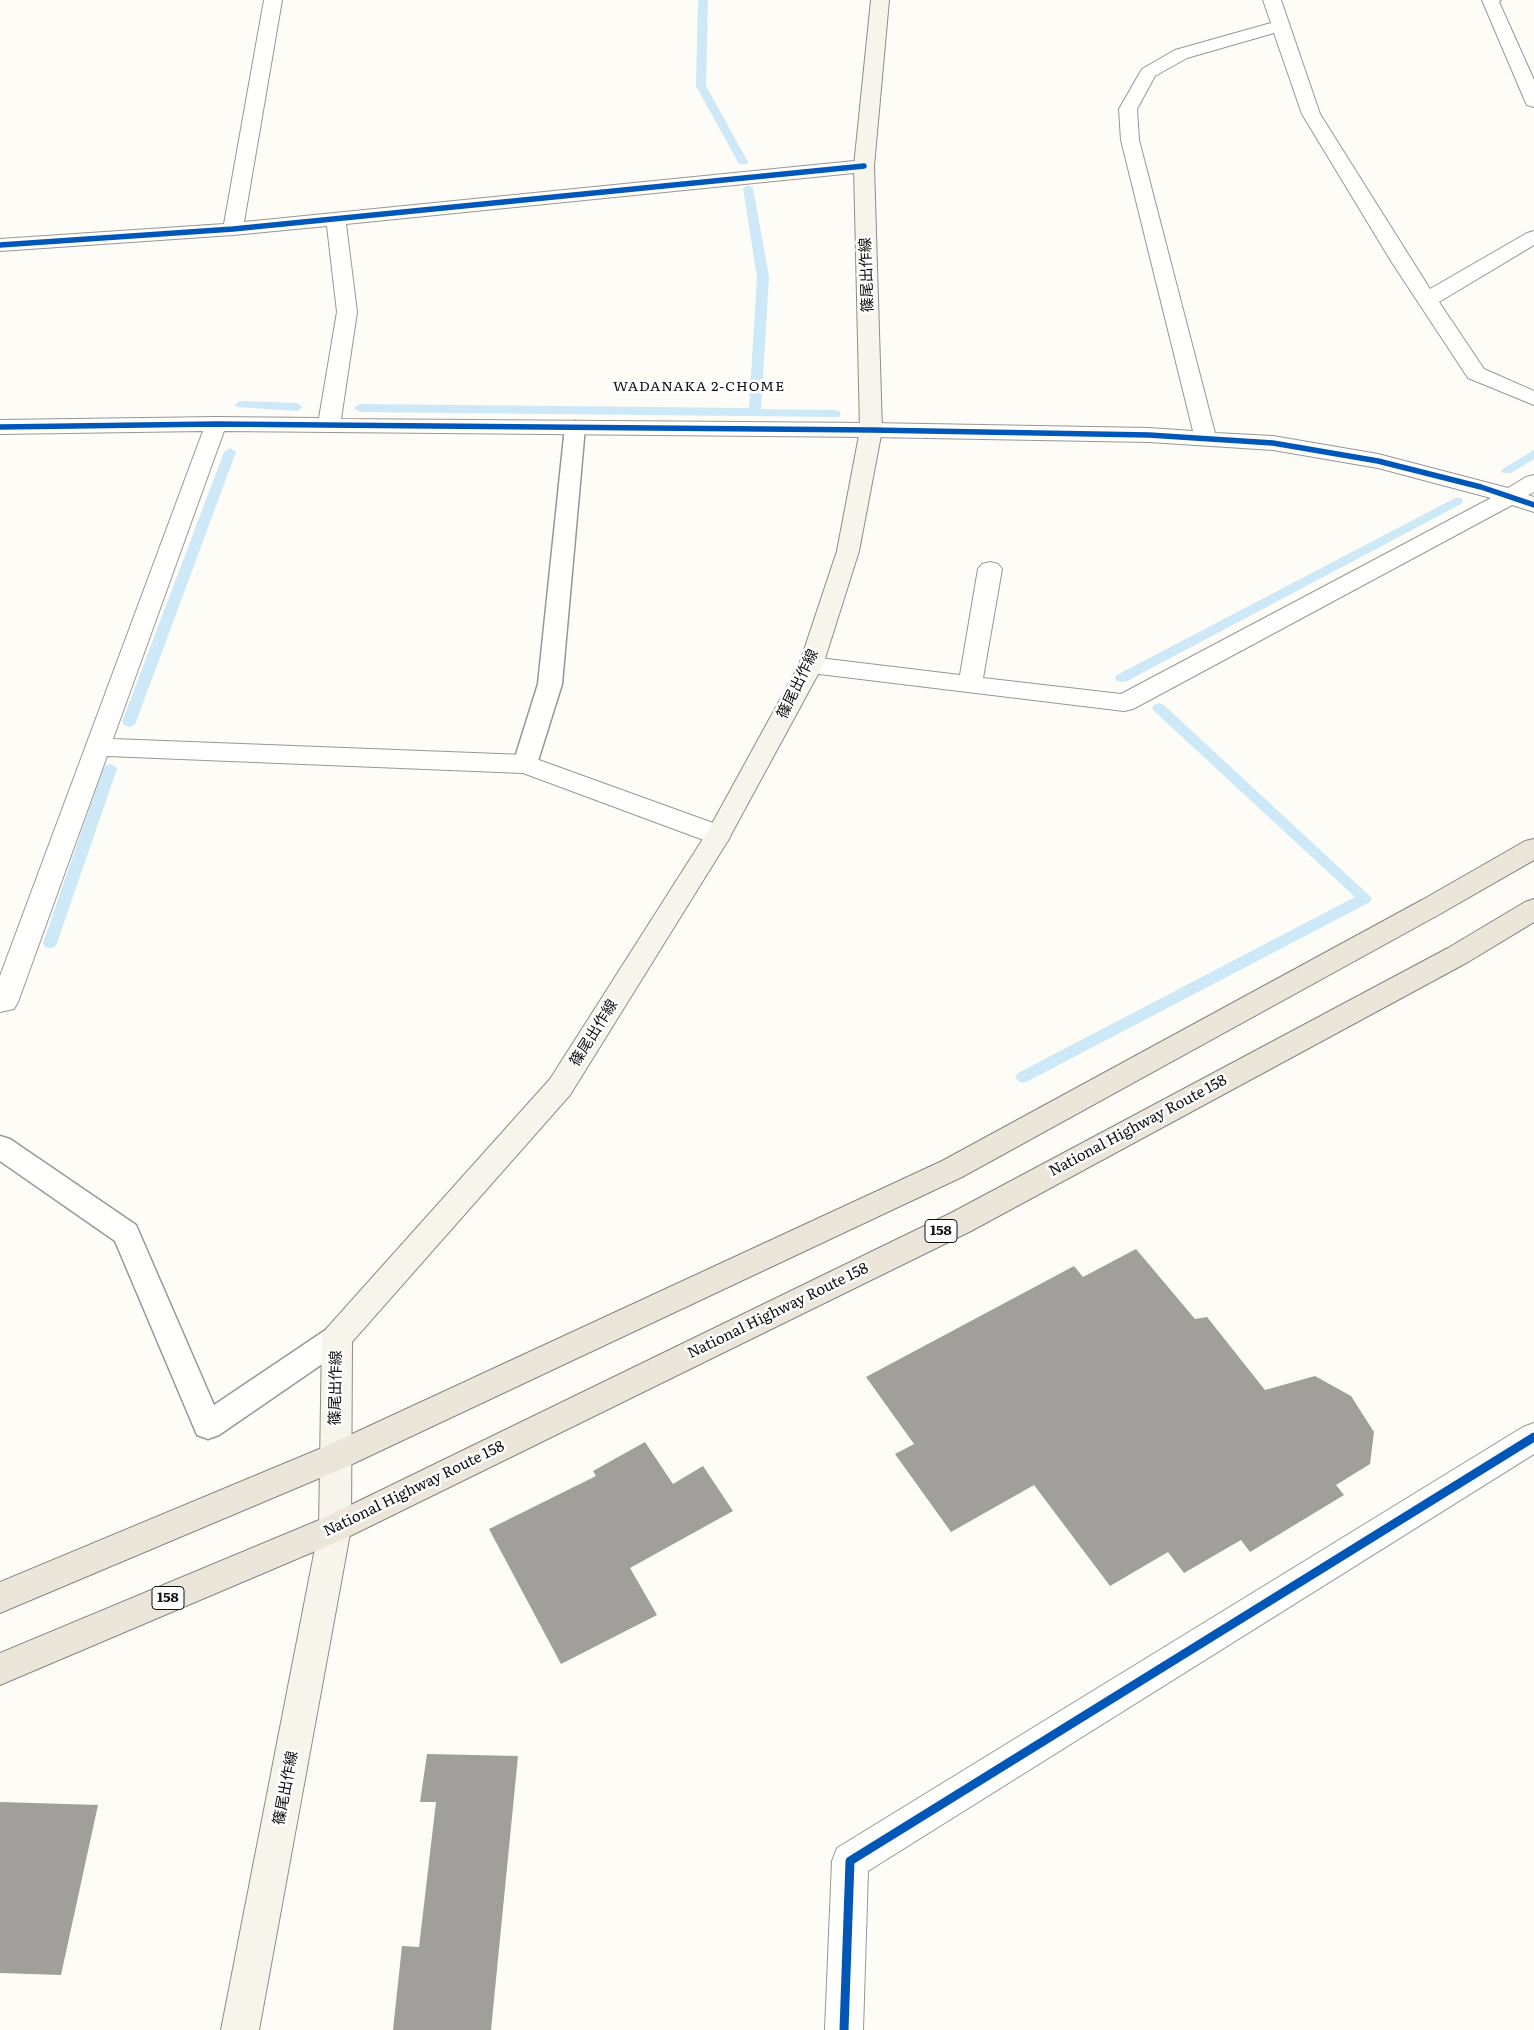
<!DOCTYPE html>
<meta charset="utf-8">
<style>
body{margin:0}
canvas{display:block;background:#fdfcf7}
</style>
<canvas width="1534" height="2030"></canvas>
<script>
const ctx = document.querySelector('canvas').getContext('2d');
ctx.lineJoin = 'round';
function shape(rows) {
  const path = new Path2D();
  for (const r of rows) {
    path.moveTo(r[0], r[1]);
    for (let i = 2; i < r.length; i += 2) path.lineTo(r[i], r[i + 1]);
  }
  return path;
}
function paint(path, color) {
  ctx.fillStyle = color;
  ctx.fill(path, 'evenodd');
}
function stroke(path, color, width, dash) {
  ctx.strokeStyle = color;
  ctx.lineWidth = width;
  ctx.lineCap = dash ? 'butt' : 'round';
  ctx.setLineDash(dash || []);
  ctx.stroke(path);
}
function write(font, color, halo, rows, align = 'center') {
  ctx.font = font + ' Literata,"Noto Sans JP",serif';
  ctx.lineWidth = 5;
  ctx.setLineDash([]);
  ctx.textBaseline = 'middle';
  ctx.strokeStyle = halo;
  ctx.fillStyle = color;
  for (const [text, x, y, turn = 0] of rows) {
    ctx.save();
    ctx.translate(x, y);
    ctx.rotate((+turn || 0) * Math.PI / 180);
    ctx.textAlign = isNaN(turn) ? turn : align;
    if (halo) ctx.strokeText(text, 0, 0);
    ctx.fillText(text, 0, 0);
    ctx.restore();
  }
}
paint(shape([
 [698,0,708,0,706,86,748,162,747,164,739,164,738,162,696,86,698,0],
 [748,185,753,188,769,277,761,409,835,410,839,411,841,414,839,417,360,412,354,408,360,404,749,408,757,277,743,188,748,185],
 [241,401,297,403,303,407,297,411,237,407,235,405,237,403,241,401],
 [230,448,236,452,136,722,134,725,129,727,124,725,122,722,224,452,230,448],
 [1534,450,1534,459,1511,473,1503,473,1501,470,1534,450],
 [1457,497,1461,498,1463,501,1461,504,1127,681,1122,682,1117,681,1115,678,1117,675,1457,497],
 [1159,703,1164,705,1372,898,1370,902,1028,1081,1023,1083,1018,1081,1015,1077,1018,1073,1355,897,1154,711,1152,708,1154,705,1159,703],
 [110,764,115,766,117,769,57,943,55,947,50,948,45,947,43,943,103,769,105,766,110,764]
]), '#cde8f7');
paint(shape([
 [1136,1249,1195,1319,1207,1317,1265,1390,1315,1376,1351,1396,1374,1432,1370,1464,1336,1485,1344,1495,1250,1552,1241,1540,1184,1573,1168,1552,1110,1586,1034,1485,951,1532,895,1454,914,1444,866,1377,1074,1266,1083,1277],
 [645,1442,673,1484,703,1466,733,1511,630,1568,657,1615,561,1664,489,1529,596,1476,593,1471],
 [427,1754,518,1756,491,2030,393,2030,402,1946,419,1947,436,1802,420,1802],
 [0,1802,98,1805,61,1975,0,1973]
]), '#a19f9c');
const service = shape([
 [575,421,582,423,585,427,562,684,537,764,533,770,525,772,517,770,513,764,538,684,565,427,568,423,575,421],
 [0,1136,10,1139,136,1225,214,1405,327,1329,337,1326,347,1329,352,1338,347,1347,219,1435,208,1439,197,1435,115,1241,0,1161,0,1136]
]);
const minor = shape([
 [264,0,282,0,244,222,864,160,871,162,874,166,871,170,864,172,346,224,357,312,341,419,871,423,1149,428,1193,431,1121,140,1119,109,1142,69,1175,50,1271,23,1263,0,1281,0,1320,114,1430,289,1527,233,1534,231,1534,245,1439,302,1484,369,1534,391,1534,405,1468,378,1391,261,1302,114,1274,33,1187,58,1155,76,1137,109,1139,140,1215,433,1273,436,1378,454,1508,488,1526,477,1534,475,1534,492,1528,495,1534,497,1534,512,1512,505,1133,709,1124,711,811,673,802,671,799,665,802,659,811,657,960,675,978,569,982,564,990,562,998,564,1002,569,983,678,1121,694,1491,498,1378,468,1273,450,1149,442,871,437,224,431,113,739,525,755,727,828,731,835,727,842,718,844,709,842,523,773,107,756,18,1002,14,1009,0,1012,0,976,203,431,0,434,0,420,216,417,319,418,337,312,327,226,233,235,0,251,0,239,224,224,264,0],
 [1482,0,1501,0,1499,2,1534,80,1534,107,1527,105,1525,101,1482,0],
 [1534,1423,1534,1454,868,1871,863,2030,825,2030,832,1861,837,1848,1523,1427,1534,1423]
]);
const secondary = shape([
 [871,0,889,0,874,166,882,430,859,551,823,665,727,842,570,1095,352,1342,351,1528,259,2030,221,2030,319,1528,322,1338,326,1329,550,1079,708,831,799,665,837,551,860,430,854,166,871,0]
]);
const trunk = shape([
 [1534,839,1534,860,1440,914,962,1177,346,1467,0,1613,0,1582,324,1447,942,1161,1422,900,1525,841,1534,839],
 [1534,899,1534,922,1468,962,971,1231,346,1538,0,1685,0,1653,324,1518,951,1213,1448,948,1525,902,1534,899]
]);
stroke(service, '#979795', 3);
stroke(minor, '#979795', 2);
stroke(secondary, '#8e8d8b', 2);
stroke(trunk, '#858482', 2);
paint(service, '#fffffe');
paint(minor, '#fffffe');
paint(secondary, '#f6f4eb');
paint(trunk, '#ece5da');
stroke(shape([
 [0,245,233,229,864,166],
 [0,427,216,424,871,430,1149,435,1273,443,1378,461,1481,487,1534,505]
]), '#0057b8', 5.5);
stroke(shape([
 [844,2030,850,1861,1534,1437]
]), '#0057b8', 9);
ctx.letterSpacing = '1px';
write('14px', '#111', '#fff', [
 ["WADANAKA 2-CHOME",699,387]
]);
ctx.letterSpacing = '0px';
for (const [x, y, w] of [
 [941,1231,32],
 [168,1598,32]
]) {
  const box = new Path2D();
  box.roundRect(x - w / 2, y - 11.5, w, 23, 4);
  ctx.fillStyle = '#fff';
  ctx.fill(box);
  stroke(box, '#111', 1);
}
write('bold 14px', '#111', null, [
 ["158",941,1231],
 ["158",168,1598]
]);
write('15px', '#111', '#fff', [
 ["篠尾出作線",867,275,-92],
 ["篠尾出作線",798,684,-64],
 ["篠尾出作線",594,1033,-58],
 ["National Highway Route 158",1138,1126,-28],
 ["National Highway Route 158",778,1311,-26],
 ["篠尾出作線",336,1388,-89],
 ["National Highway Route 158",414,1489,-26],
 ["篠尾出作線",286,1788,-79]
]);
</script>
